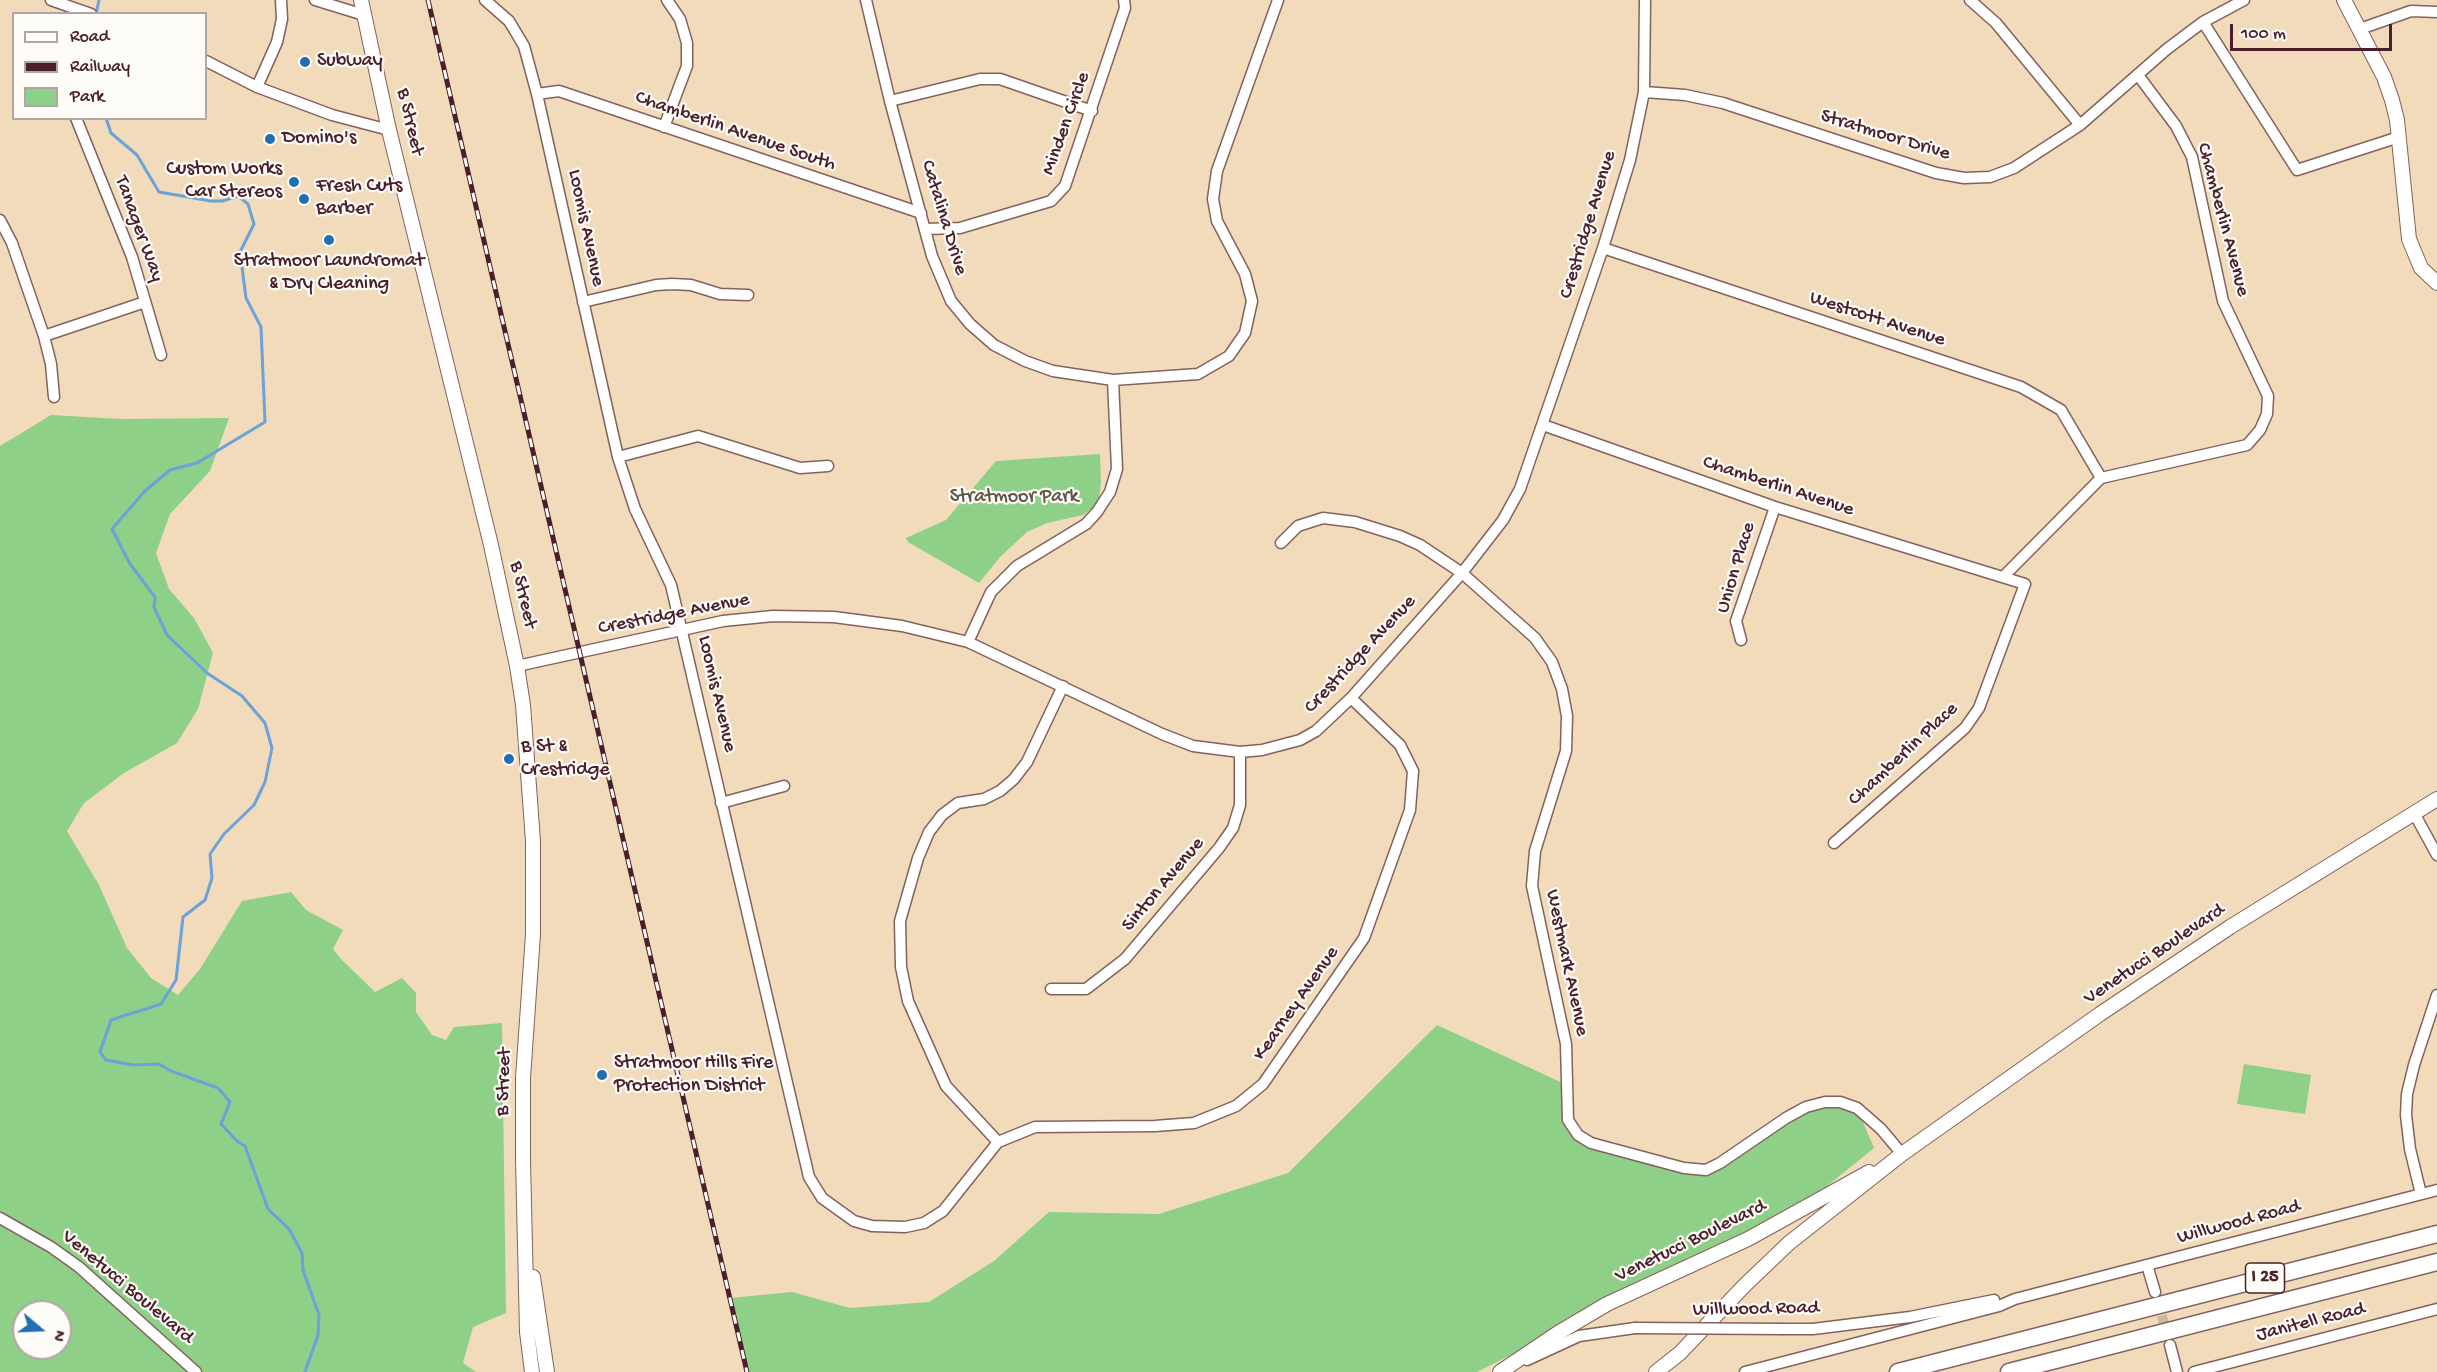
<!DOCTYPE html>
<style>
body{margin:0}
#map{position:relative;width:2437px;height:1372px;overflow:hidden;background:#f1dbba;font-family:"Gochi Hand",sans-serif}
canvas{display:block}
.legend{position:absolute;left:12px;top:12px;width:195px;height:108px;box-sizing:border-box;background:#fdfcf7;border:2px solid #b5a4a5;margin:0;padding:8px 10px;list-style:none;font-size:18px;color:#4a1f2b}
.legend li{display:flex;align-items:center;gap:12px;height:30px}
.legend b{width:30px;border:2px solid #b5a4a5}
.north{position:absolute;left:12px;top:1300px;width:60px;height:60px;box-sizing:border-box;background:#fdfcf7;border:2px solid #b5a4a5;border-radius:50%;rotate:109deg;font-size:16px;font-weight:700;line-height:24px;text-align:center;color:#4a1f2b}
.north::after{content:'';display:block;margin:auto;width:21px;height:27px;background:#1f6fb2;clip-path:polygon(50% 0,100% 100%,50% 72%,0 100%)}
.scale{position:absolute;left:2230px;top:24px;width:162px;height:27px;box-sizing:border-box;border:3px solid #4a1f2b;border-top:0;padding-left:8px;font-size:18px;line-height:21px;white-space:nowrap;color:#4a1f2b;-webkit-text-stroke:4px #fdfcf7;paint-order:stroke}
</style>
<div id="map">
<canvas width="2437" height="1372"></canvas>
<ul class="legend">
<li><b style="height:8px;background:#fff"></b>Road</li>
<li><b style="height:8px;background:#4a1f2b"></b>Railway</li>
<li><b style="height:16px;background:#8ed088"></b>Park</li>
</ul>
<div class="north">N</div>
<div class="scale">100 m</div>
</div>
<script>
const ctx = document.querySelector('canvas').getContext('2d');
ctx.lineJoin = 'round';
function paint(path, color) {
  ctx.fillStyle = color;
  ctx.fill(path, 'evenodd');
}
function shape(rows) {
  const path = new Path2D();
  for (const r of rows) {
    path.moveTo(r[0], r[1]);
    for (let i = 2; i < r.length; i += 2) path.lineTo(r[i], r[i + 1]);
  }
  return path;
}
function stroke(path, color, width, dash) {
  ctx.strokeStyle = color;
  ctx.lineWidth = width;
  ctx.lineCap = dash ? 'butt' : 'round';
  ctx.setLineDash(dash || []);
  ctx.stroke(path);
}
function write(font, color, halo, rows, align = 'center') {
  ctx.font = font + ' "Gochi Hand",sans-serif';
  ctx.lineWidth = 4.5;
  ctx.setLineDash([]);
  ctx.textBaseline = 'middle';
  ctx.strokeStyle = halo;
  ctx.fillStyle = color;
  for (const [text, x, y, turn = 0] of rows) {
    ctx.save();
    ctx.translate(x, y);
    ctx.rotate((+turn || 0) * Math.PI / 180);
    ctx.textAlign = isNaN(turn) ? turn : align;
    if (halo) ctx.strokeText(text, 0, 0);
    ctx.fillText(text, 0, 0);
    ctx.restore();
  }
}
paint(shape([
 [51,415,121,419,229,418,210,471,170,514,156,553,169,589,194,618,213,653,198,709,177,743,124,773,84,803,67,831,99,885,127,948,151,978,178,995,200,969,242,901,291,892,306,910,343,930,333,949,341,959,375,992,402,978,416,993,416,1012,432,1035,446,1040,454,1027,502,1023,506,1313,473,1327,463,1363,476,1372,0,1372,0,446],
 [24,1312,60,1312,60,1348,24,1348],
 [1100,454,1101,483,1099,498,1092,508,1083,515,1047,523,1027,532,1000,557,979,583,908,542,906,538,946,520,996,461],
 [1437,1025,1567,1085,1568,1120,1591,1143,1684,1168,1720,1163,1786,1118,1825,1102,1857,1108,1874,1148,1794,1213,1477,1372,747,1372,730,1298,792,1292,850,1308,929,1302,994,1261,1049,1212,1159,1214,1288,1173],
 [2244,1064,2311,1075,2305,1114,2237,1104]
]), '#8ed088');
stroke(shape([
 [96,14,99,0],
 [106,118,111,133,137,155,159,192,211,201,222,201,238,196,248,204,254,224,240,252,246,298,261,327,265,422,197,463,170,470,145,491,112,529,130,564,155,597,154,607,167,635,207,673,242,696,265,723,272,748,265,782,254,805,224,834,210,854,212,878,205,900,183,917,176,980,161,1004,111,1020,100,1052,106,1060,133,1065,159,1064,171,1071,218,1088,230,1102,221,1124,237,1141,245,1146,268,1209,289,1229,302,1253,303,1270,319,1315,318,1335,305,1372]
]), '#6ba2d9', 3);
stroke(shape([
 [2158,1301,2167,1335]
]), '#d0b59d', 10, [10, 5]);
const minor = shape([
 [51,0,91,14],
 [315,0,364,15],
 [485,0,509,21,524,46,537,94,618,457,635,509,671,585,809,1177,822,1198,854,1221,872,1226,905,1227,924,1223,943,1211,998,1142,1035,1127,1155,1126,1194,1123,1236,1106,1263,1084,1364,938,1410,810,1413,771,1400,745,1351,698],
 [866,0,890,101,932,256,951,301,970,324,994,345,1025,361,1053,371,1113,380,1198,374,1229,356,1245,333,1252,301,1245,274,1217,221,1213,199,1217,171,1278,0],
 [1970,0,1996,23,2080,125],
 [2203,22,2297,170,2399,137],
 [2360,29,2411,11,2437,12],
 [206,61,257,87,332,115,389,130],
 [257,87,277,42,282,19,281,0],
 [1644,92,1685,95,1723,103,1936,173,1964,178,1990,177,2014,168,2080,125,2167,49,2203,22,2244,0],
 [537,94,559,91,921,213],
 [890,101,980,79,1000,79,1092,111],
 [76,118,132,257,161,355],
 [664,127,687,66,687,43,680,19,667,0],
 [0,220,12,243,44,336,51,364,54,397],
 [925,229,960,228,1051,201,1065,186,1125,8,1124,0],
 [1603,248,2021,387,2061,410,2101,478],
 [583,302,656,285,672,284,691,285,720,294,748,295],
 [44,336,145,302],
 [1543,425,1775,507,2025,584,1979,708,1965,728,1834,843],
 [618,457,698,436,800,468,828,466],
 [1281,543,1298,526,1323,518,1355,522,1400,536,1420,545,1462,573,1535,638,1552,662,1562,689,1567,716,1566,751,1535,851,1532,886,1566,1044,1568,1120,1578,1135,1591,1143,1684,1168,1706,1170,1720,1163,1786,1118,1806,1107,1825,1102,1840,1102,1857,1108,1881,1129,1902,1154],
 [2004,576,2101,478,2247,445,2260,430,2267,414,2268,396,2223,301,2192,157,2176,126,2138,75],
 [1741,640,1736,621,1775,507],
 [968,642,991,592,1017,566,1086,524,1097,512,1110,492,1117,469,1113,380],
 [517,666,723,621,773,616,834,617,902,626,968,642,1162,734,1193,746,1240,752,1262,750,1300,740,1316,731,1351,698,1462,573,1503,520,1520,489,1603,248,1630,160,1644,92,1645,0],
 [721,803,784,786],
 [2414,813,2437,855],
 [1051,989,1086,989,1125,959,1219,848,1233,828,1240,805,1240,752],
 [998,1142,946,1086,908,1001,901,967,900,921,918,858,929,832,942,815,958,803,984,799,1000,791,1014,779,1027,762,1063,686],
 [2421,1194,2410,1149,2406,1115,2407,1094,2414,1065,2437,995],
 [0,1218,51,1247,79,1267,196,1372],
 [2147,1265,2155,1292],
 [1783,1329,1813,1329,1910,1317,1994,1300],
 [2170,1345,2177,1372],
 [1527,1360,1579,1336,1635,1328],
 [1745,1372,1999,1306,2015,1299,2437,1190],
 [2194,1372,2437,1309]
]);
const major = shape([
 [361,0,389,130,491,545,517,666,523,705,533,841,533,934,523,1078,523,1160,527,1332,532,1372],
 [2344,0,2384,77,2392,100,2397,120,2409,239,2421,268,2437,283],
 [533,1277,547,1372],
 [1500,1372,1558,1333,1607,1304,1748,1239,1869,1172],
 [1656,1372,1680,1353,1745,1285,1789,1243,1902,1154,2100,1014,2230,927,2437,799]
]);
const highway = shape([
 [1898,1372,2437,1234],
 [2009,1372,2437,1262]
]);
stroke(minor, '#84615d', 13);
stroke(major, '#84615d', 16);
stroke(highway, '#84615d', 19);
stroke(minor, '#fff', 10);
stroke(major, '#fff', 14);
stroke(highway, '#fff', 16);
const rail = shape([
 [428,0,747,1372]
]);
stroke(rail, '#4a1f2b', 5);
stroke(rail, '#fdfcf7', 3, [9]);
const minorBridge = shape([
 [1635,1328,1783,1329]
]);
stroke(minorBridge, '#84615d', 13, []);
stroke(minorBridge, '#fff', 10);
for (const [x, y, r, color] of [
 [305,62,6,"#1f6fb2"],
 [270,139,6,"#1f6fb2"],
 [294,182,6,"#1f6fb2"],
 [304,199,6,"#1f6fb2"],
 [329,240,6,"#1f6fb2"],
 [509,759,6,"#1f6fb2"],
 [602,1075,6,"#1f6fb2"]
]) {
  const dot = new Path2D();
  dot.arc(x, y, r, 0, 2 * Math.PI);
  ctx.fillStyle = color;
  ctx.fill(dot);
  stroke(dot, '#fdfcf7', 2);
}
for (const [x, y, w] of [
 [2265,1278,39]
]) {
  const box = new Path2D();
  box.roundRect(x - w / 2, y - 15, w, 30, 4.5);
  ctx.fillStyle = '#fdfcf7';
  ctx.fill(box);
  stroke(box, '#4a1f2b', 1.5);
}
write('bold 18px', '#4a1f2b', null, [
 ["I 25",2265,1278]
]);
write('20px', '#4a1f2b', '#fdfcf7', [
 ["Subway",317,62],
 ["Domino's",282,139],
 ["Custom Works",282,170,"right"],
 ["Car Stereos",282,193,"right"],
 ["Fresh Cuts",316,187],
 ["Barber",316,210],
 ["Stratmoor Laundromat",329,262,"center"],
 ["& Dry Cleaning",329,285,"center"],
 ["B St &",521,748],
 ["Crestridge",521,771],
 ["Stratmoor Hills Fire",614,1064],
 ["Protection District",614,1087]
], 'left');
write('20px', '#4a1f2b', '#fdfcf7', [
 ["B Street",409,122,77],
 ["Minden Circle",1067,124,-70],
 ["Chamberlin Avenue South",735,132,19],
 ["Stratmoor Drive",1885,136,17],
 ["Catalina Drive",943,218,73],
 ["Chamberlin Avenue",2222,220,75],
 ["Crestridge Avenue",1589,225,-73],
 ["Loomis Avenue",585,228,78],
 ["Tanager Way",138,229,70],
 ["Westcott Avenue",1877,320,18],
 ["Chamberlin Avenue",1778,487,18],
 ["Union Place",1737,568,-73],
 ["B Street",522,595,77],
 ["Crestridge Avenue",674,615,-11],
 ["Crestridge Avenue",1361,655,-47],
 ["Loomis Avenue",716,694,77],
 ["Chamberlin Place",1904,755,-43],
 ["Sinton Avenue",1164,885,-50],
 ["Venetucci Boulevard",2155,955,-34],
 ["Westmark Avenue",1566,963,78],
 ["Kearney Avenue",1297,1004,-55],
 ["B Street",505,1082,-88],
 ["Willwood Road",2239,1223,-15],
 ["Venetucci Boulevard",1691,1242,-26],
 ["Venetucci Boulevard",127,1288,40],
 ["Willwood Road",1756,1310,-1],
 ["Janitell Road",2311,1323,-14]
]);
write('20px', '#5e5447', '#fdfcf7', [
 ["Stratmoor Park",1014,498]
]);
</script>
